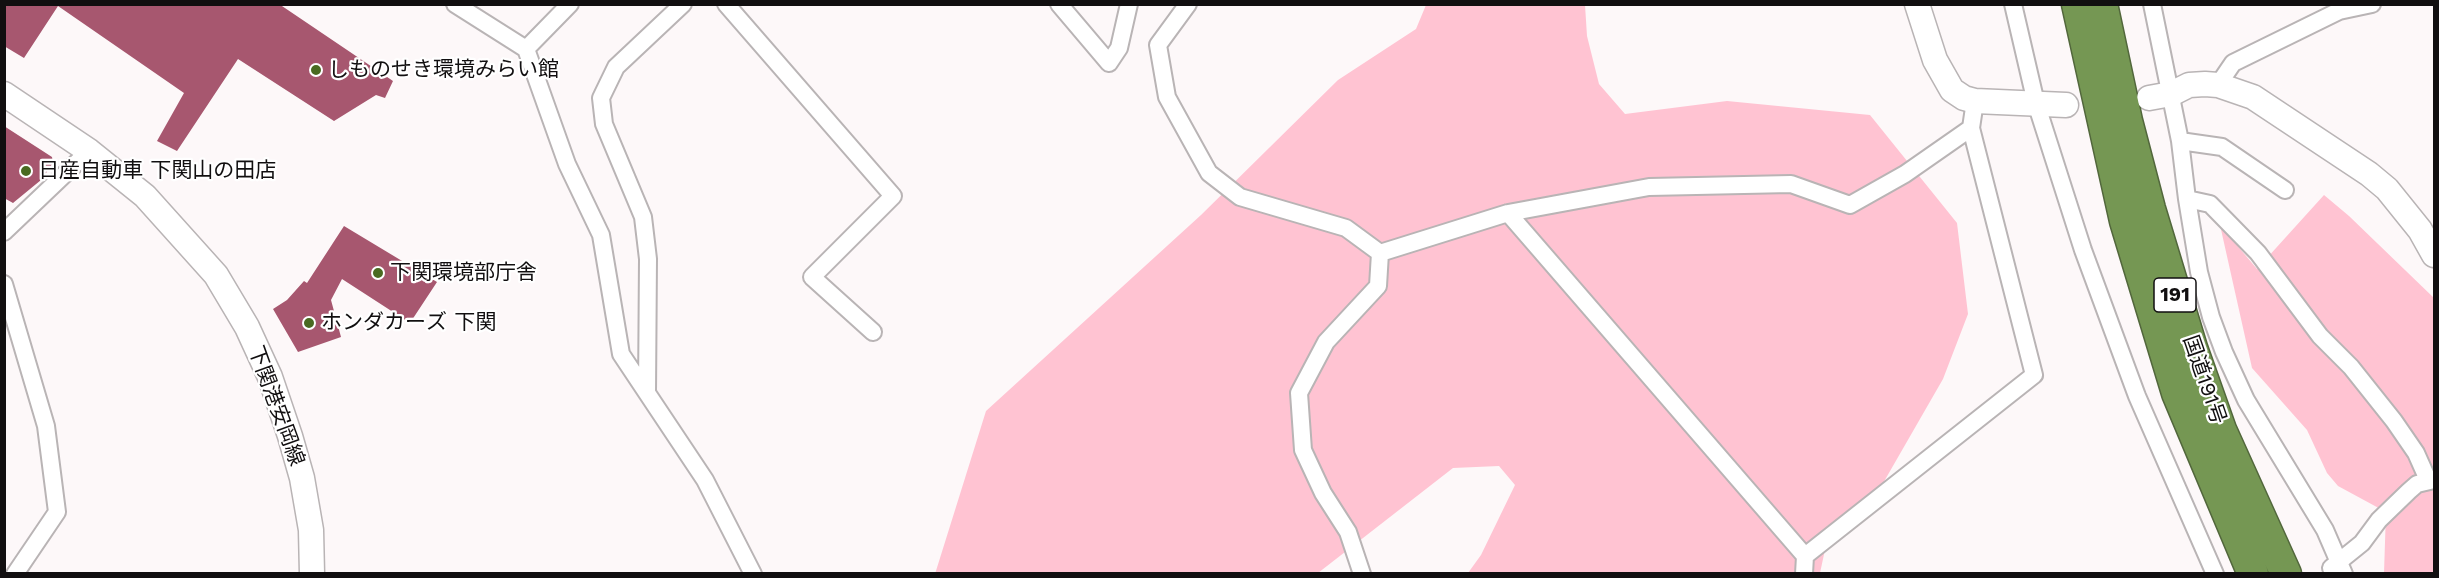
<!DOCTYPE html>
<meta charset="utf-8">
<style>
body{margin:0}
#map{position:relative;width:2439px;height:578px;overflow:hidden;background:#fdf8f9;font-family:"Work Sans",sans-serif}
canvas{display:block}
.frame{position:absolute;inset:0;border:6px solid #110f10;pointer-events:none}
</style>
<div id="map">
<canvas width="2439" height="578"></canvas>
<div class="frame"></div>
</div>
<script>
const ctx = document.querySelector('canvas').getContext('2d');
ctx.lineJoin = 'round';
function paint(path, color) {
  ctx.fillStyle = color;
  ctx.fill(path, 'evenodd');
}
function shape(rows) {
  const path = new Path2D();
  for (const r of rows) {
    path.moveTo(r[0], r[1]);
    for (let i = 2; i < r.length; i += 2) path.lineTo(r[i], r[i + 1]);
  }
  return path;
}
function stroke(path, color, width, dash) {
  ctx.strokeStyle = color;
  ctx.lineWidth = width;
  ctx.lineCap = dash ? 'butt' : 'round';
  ctx.setLineDash(dash || []);
  ctx.stroke(path);
}
function write(font, color, halo, rows, align = 'center') {
  ctx.font = font + ' "Work Sans","Noto Sans JP",sans-serif';
  ctx.lineWidth = 4.5;
  ctx.setLineDash([]);
  ctx.textBaseline = 'middle';
  ctx.strokeStyle = halo;
  ctx.fillStyle = color;
  for (const [text, x, y, turn = 0] of rows) {
    ctx.save();
    ctx.translate(x, y);
    ctx.rotate((+turn || 0) * Math.PI / 180);
    ctx.textAlign = isNaN(turn) ? turn : align;
    if (halo) ctx.strokeText(text, 0, 0);
    ctx.fillText(text, 0, 0);
    ctx.restore();
  }
}
paint(shape([
 [1426,5,1585,5,1587,36,1599,84,1625,114,1727,101,1870,115,1957,223,1968,314,1943,379,1882,485,1826,545,1820,573,1468,573,1481,555,1515,485,1499,466,1453,468,1318,573,935,574,986,411,1201,215,1338,80,1416,29],
 [2324,195,2349,216,2434,298,2434,573,2384,573,2386,512,2338,486,2327,473,2307,430,2252,368,2220,225,2257,269]
]), '#ffc3d2');
paint(shape([
 [4,4,279,4,393,81,385,98,376,95,334,121,238,59,177,151,157,141,184,93,58,6,24,58,4,46],
 [4,126,52,157,53,163,41,180,13,203,4,198],
 [344,226,437,282,410,323,342,279,331,300,341,337,298,352,273,309,287,300,304,281,307,283]
]), '#a7576f');
const street = shape([
 [455,4,526,49,567,164,601,235,621,354,705,480,753,574],
 [726,4,893,196,812,277,873,332],
 [1059,4,1109,63,1119,48,1129,4],
 [1188,4,1158,45,1167,97,1209,173,1240,197,1346,228,1380,253],
 [2013,4,2036,103,2083,250,2137,396,2215,574],
 [2152,4,2180,141,2187,199,2210,204,2258,253,2320,336,2351,367,2394,421,2416,453,2428,480],
 [526,49,570,4],
 [2218,85,2233,63,2339,11,2372,4],
 [2180,141,2222,147,2285,190],
 [2187,199,2199,272,2211,317,2224,352,2246,400,2325,530,2344,574],
 [1508,213,1805,556,1804,574],
 [4,232,89,151],
 [1380,253,1508,213,1649,187,1791,184,1850,205,1905,174,1971,128],
 [4,284,46,426,57,512,15,574],
 [647,393,648,259,643,217,604,124,601,98,616,67,683,4],
 [1805,556,2034,375,1971,128,1975,101],
 [2331,568,2362,543,2379,520,2409,491,2417,484,2434,480],
 [1362,574,1348,532,1323,493,1303,450,1299,393,1326,342,1378,286,1380,253]
]);
const secondary = shape([
 [1917,4,1935,60,1952,90,1964,98,1975,101,2066,105],
 [4,94,89,151,145,196,216,275,247,327,270,377,290,436,302,478,311,530,312,574],
 [2149,98,2171,94,2189,85,2205,84,2218,85,2253,97,2369,174,2387,189,2420,230,2434,255]
]);
const highway = shape([
 [2077,4,2125,221,2177,393,2253,574],
 [2102,4,2127,121,2150,209,2192,348,2221,430,2286,574]
]);
stroke(street, '#b9b4b5', 20);
stroke(secondary, '#b9b4b5', 27);
stroke(highway, '#52673c', 33);
stroke(street, '#fff', 16);
stroke(secondary, '#fff', 24);
stroke(highway, '#759753', 30);
for (const [x, y, r, color] of [
 [316,70,6,"#496a21"],
 [26,171,6,"#496a21"],
 [378,273,6,"#496a21"],
 [309,323,6,"#496a21"]
]) {
  const dot = new Path2D();
  dot.arc(x, y, r, 0, 2 * Math.PI);
  ctx.fillStyle = color;
  ctx.fill(dot);
  stroke(dot, '#fff', 2);
}
for (const [x, y, w] of [
 [2175,295,42]
]) {
  const box = new Path2D();
  box.roundRect(x - w / 2, y - 17, w, 34, 4.5);
  ctx.fillStyle = '#fff';
  ctx.fill(box);
  stroke(box, '#110f10', 1.5);
}
write('bold 20px', '#110f10', null, [
 ["191",2175,295]
]);
write('21px', '#110f10', '#fff', [
 ["しものせき環境みらい館",328,70],
 ["日産自動車 下関山の田店",38,171],
 ["下関環境部庁舎",390,273],
 ["ホンダカーズ 下関",321,323]
], 'left');
write('21px', '#110f10', '#fff', [
 ["国道191号",2204,380,71],
 ["下関港安岡線",276,406,70]
]);
</script>
